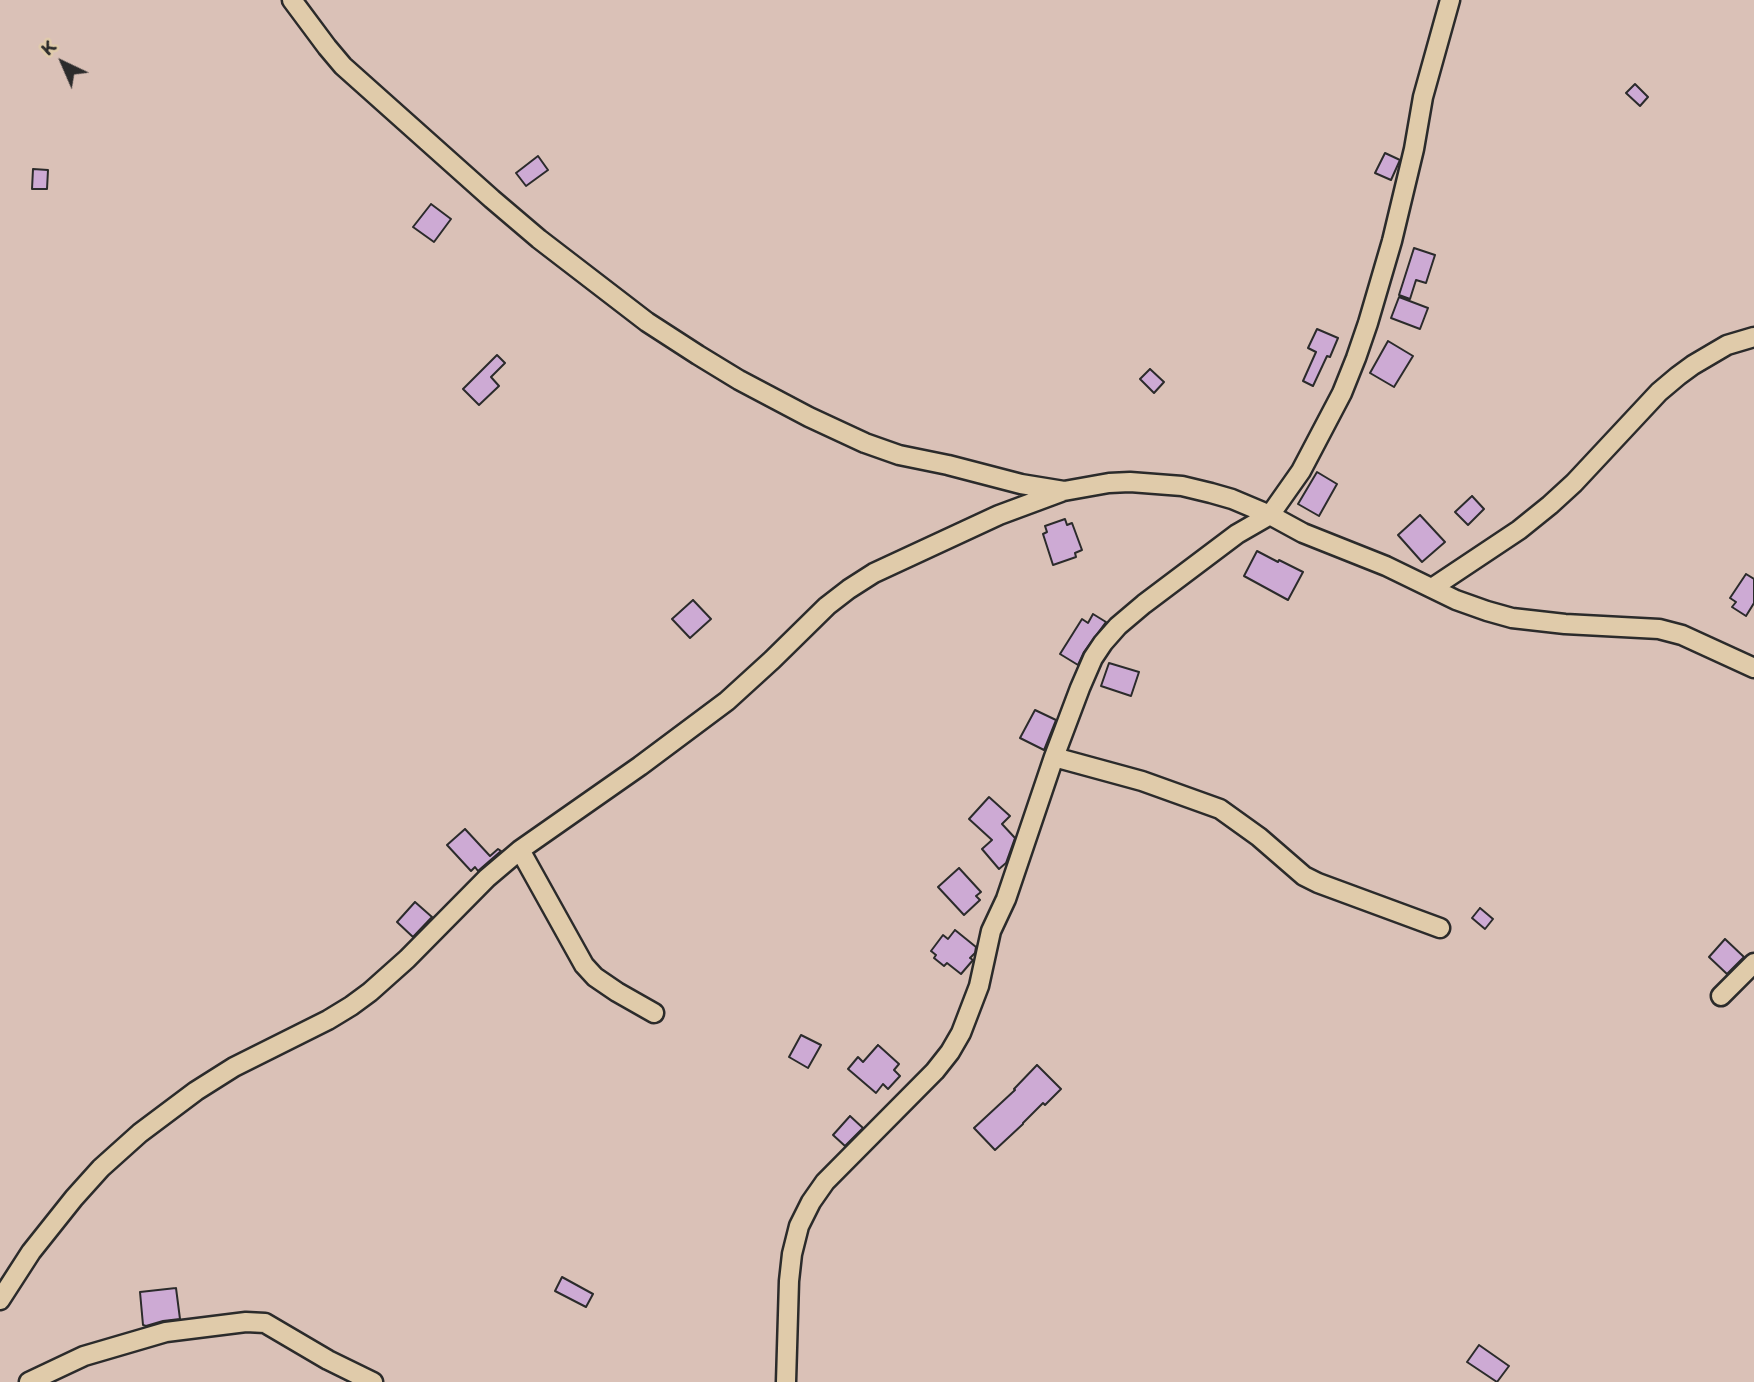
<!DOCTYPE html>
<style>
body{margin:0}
#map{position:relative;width:1754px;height:1382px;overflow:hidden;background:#dac1b7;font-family:Itim,sans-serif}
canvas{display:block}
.north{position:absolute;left:28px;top:28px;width:70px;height:70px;-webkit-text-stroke:5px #e0cbaa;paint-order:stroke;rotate:316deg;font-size:19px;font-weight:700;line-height:28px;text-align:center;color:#2b2b2b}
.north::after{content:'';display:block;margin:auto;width:24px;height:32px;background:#2b2b2b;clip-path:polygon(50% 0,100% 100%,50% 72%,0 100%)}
</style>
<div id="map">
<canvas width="1754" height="1382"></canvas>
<div class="north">K</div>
</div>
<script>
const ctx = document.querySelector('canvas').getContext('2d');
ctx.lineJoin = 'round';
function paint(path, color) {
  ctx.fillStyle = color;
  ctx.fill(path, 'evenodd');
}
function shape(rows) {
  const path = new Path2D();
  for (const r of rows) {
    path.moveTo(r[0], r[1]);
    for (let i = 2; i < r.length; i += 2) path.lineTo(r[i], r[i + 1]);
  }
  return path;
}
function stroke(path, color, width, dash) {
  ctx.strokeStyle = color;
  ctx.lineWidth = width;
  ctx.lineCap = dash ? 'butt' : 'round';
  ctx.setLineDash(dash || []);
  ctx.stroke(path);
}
const building = shape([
 [1635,84,1648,97,1640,106,1626,93,1635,84],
 [1385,153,1400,160,1391,180,1375,173,1385,153],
 [538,156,548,170,526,186,516,173,538,156],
 [33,169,48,170,47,189,32,189,33,169],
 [431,204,451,219,434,242,413,227,431,204],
 [1414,248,1435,255,1426,283,1416,280,1410,299,1399,295,1414,248],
 [1399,297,1428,308,1420,329,1391,318,1399,297],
 [1317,329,1338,338,1330,357,1327,356,1313,386,1303,381,1316,352,1308,348,1317,329],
 [1388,341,1413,356,1394,387,1370,373,1388,341],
 [497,355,505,363,491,377,499,386,479,405,463,389,497,355],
 [1150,369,1164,382,1154,393,1140,379,1150,369],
 [1317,472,1337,484,1319,516,1298,504,1317,472],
 [1472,496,1484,509,1468,525,1455,512,1472,496],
 [1420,515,1445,542,1422,562,1398,535,1420,515],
 [1065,519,1067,525,1072,523,1082,550,1075,553,1076,557,1053,565,1043,534,1047,532,1045,526,1065,519],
 [1257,551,1278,562,1279,560,1303,572,1288,600,1244,576,1257,551],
 [1746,574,1754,579,1754,603,1746,616,1732,607,1736,602,1730,598,1746,574],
 [693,600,711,619,690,638,672,619,693,600],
 [1093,614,1106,622,1084,652,1078,665,1060,654,1082,619,1088,623,1093,614],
 [1109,663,1139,672,1131,696,1101,686,1109,663],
 [1035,710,1056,720,1044,750,1020,738,1035,710],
 [989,797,1010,816,1002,824,1015,838,1006,863,999,869,982,849,992,840,969,819,989,797],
 [465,829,490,856,498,849,501,851,478,871,475,867,471,871,447,845,465,829],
 [959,868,981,892,976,896,980,900,964,915,938,887,959,868],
 [415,902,432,917,413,937,397,922,415,902],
 [1480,908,1493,919,1485,929,1472,918,1480,908],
 [955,930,976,947,975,953,970,958,973,960,961,974,947,963,944,966,934,958,936,955,931,951,943,935,948,939,955,930],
 [1725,939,1744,957,1727,974,1709,957,1725,939],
 [801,1035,821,1045,808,1068,789,1057,801,1035],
 [878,1045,899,1064,894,1070,900,1076,888,1089,883,1084,876,1093,848,1069,858,1057,863,1062,878,1045],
 [1037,1065,1061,1089,1045,1105,1043,1103,1023,1123,1023,1124,995,1150,974,1128,1015,1090,1014,1089,1037,1065],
 [850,1116,863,1128,845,1146,833,1135,850,1116],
 [562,1277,593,1294,586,1307,555,1291,562,1277],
 [176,1288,180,1319,163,1321,146,1326,143,1325,140,1292,176,1288],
 [1479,1345,1509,1366,1497,1382,1467,1362,1479,1345]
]);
paint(building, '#cdaad4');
stroke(building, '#2b2b2b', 2);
const minor = shape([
 [292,0,327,47,343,66,492,199,539,239,647,322,698,355,739,380,809,417,865,443,899,455,948,465,1021,484,1064,491,1109,483,1130,482,1182,486,1211,493,1232,499,1270,515,1303,533,1386,566,1456,600,1487,611,1512,618,1565,624,1659,629,1682,635,1754,668],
 [1432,588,1519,530,1550,505,1574,483,1659,392,1678,376,1693,365,1727,345,1754,337],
 [1054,757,1142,781,1220,809,1259,837,1304,876,1318,883,1440,928],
 [520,850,584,965,595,977,617,992,654,1013],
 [1721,996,1754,963],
 [0,1300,31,1252,74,1198,101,1168,140,1133,196,1091,234,1067,328,1020,351,1006,370,992,407,959,487,878,520,850,640,766,727,701,772,660,827,606,849,589,874,573,999,515,1061,492],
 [29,1382,84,1356,166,1332,246,1322,265,1323,328,1360,373,1382],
 [786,1382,789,1281,792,1254,799,1226,811,1202,825,1182,935,1071,950,1052,961,1033,979,986,991,931,1006,899,1054,757,1080,688,1093,658,1103,643,1118,626,1144,604,1237,534,1270,515,1301,471,1342,393,1356,358,1368,323,1392,241,1414,149,1423,97,1450,0]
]);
stroke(minor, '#2b2b2b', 23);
stroke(minor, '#e0cbaa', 18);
</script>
